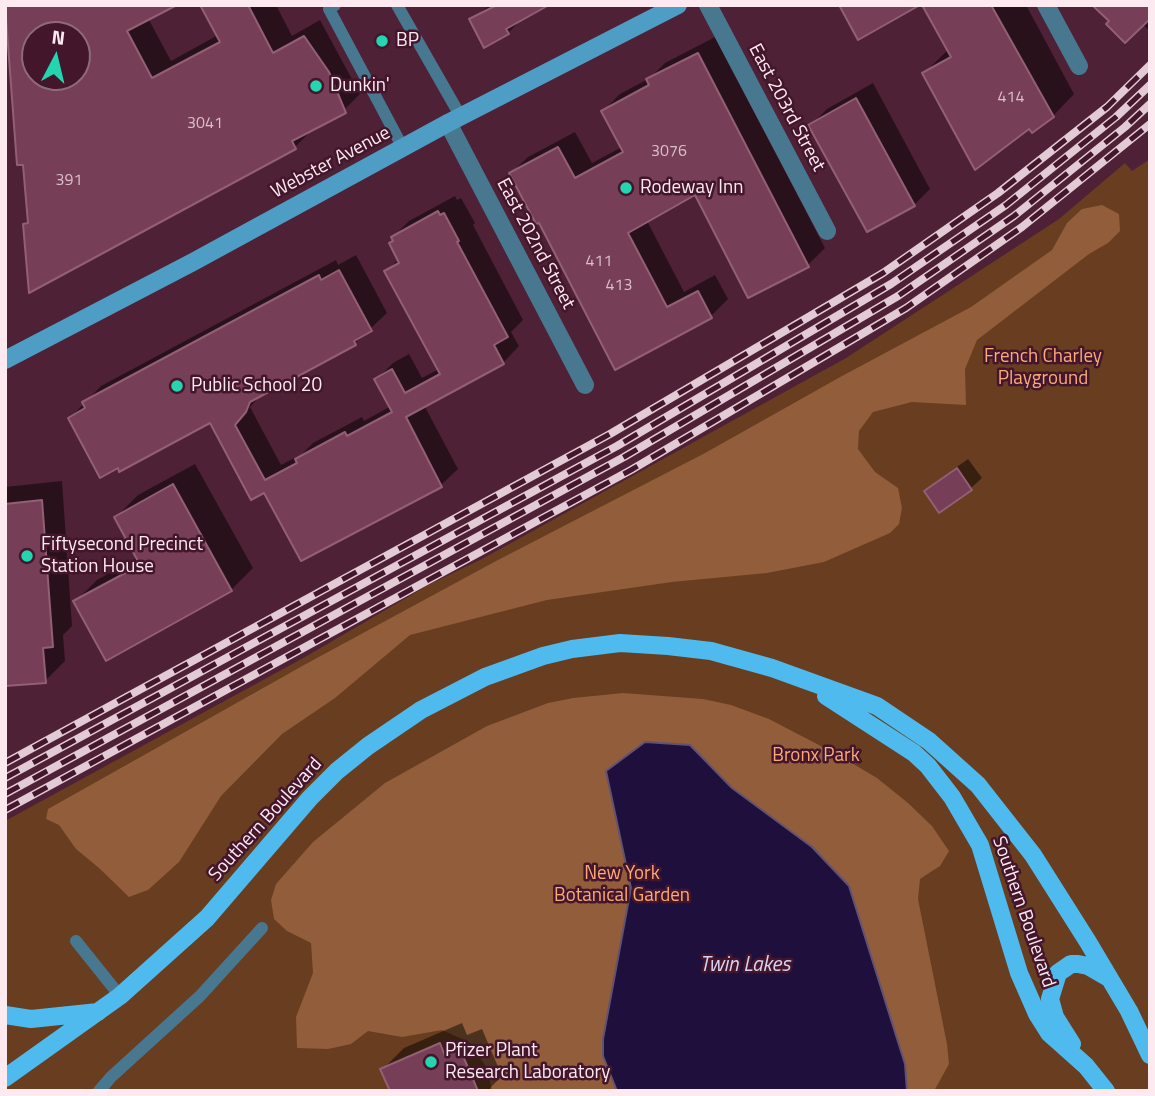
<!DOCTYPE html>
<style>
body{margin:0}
#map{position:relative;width:1155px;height:1096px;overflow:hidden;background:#4e2136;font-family:"Titillium Web",sans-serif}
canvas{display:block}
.frame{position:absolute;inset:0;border:7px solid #fdeaf1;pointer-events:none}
.north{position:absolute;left:21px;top:21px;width:70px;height:70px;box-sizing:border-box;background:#43162c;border:2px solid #8d6b7b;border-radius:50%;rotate:7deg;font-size:19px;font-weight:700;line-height:28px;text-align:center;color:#fdeaf1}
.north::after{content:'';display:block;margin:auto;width:24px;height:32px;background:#24d5af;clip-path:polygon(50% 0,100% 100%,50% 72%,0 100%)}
</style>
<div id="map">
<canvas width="1155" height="1096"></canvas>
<div class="frame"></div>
<div class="north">N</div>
</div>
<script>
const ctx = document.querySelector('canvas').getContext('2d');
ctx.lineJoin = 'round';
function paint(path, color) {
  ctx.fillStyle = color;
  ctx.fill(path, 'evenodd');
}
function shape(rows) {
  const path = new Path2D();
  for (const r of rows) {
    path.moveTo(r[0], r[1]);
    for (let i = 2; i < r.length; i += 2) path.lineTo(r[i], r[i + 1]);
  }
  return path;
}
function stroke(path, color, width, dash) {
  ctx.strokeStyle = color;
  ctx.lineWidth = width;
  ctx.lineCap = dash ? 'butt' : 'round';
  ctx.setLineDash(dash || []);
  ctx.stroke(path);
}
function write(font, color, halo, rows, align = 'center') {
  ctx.font = font + ' "Titillium Web",sans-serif';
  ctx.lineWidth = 5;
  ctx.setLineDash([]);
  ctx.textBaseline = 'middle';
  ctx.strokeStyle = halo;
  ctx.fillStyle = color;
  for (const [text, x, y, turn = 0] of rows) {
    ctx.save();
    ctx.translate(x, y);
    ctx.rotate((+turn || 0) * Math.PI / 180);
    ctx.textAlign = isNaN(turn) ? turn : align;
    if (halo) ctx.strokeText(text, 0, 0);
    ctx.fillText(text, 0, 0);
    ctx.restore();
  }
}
paint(shape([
 [1150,159,1150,1091,5,1091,5,821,305,657,430,584,482,559,846,358,1059,219,1125,163,1132,171]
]), '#693d1f');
paint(shape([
 [1102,205,1119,214,1120,231,1108,243,1089,254,977,340,965,369,966,405,912,402,873,412,859,431,858,449,875,472,898,488,902,508,899,524,890,533,824,562,767,573,672,582,547,600,410,635,335,698,282,734,221,796,179,862,148,890,129,897,99,868,76,849,59,825,46,819,48,809,304,665,496,561,705,453,842,376,971,307,1052,250,1067,223,1082,209],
 [623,693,703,699,731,705,769,719,840,756,877,778,908,803,932,826,949,851,940,866,920,879,918,899,947,1044,949,1064,934,1091,907,1091,905,1064,849,886,812,847,732,788,690,745,606,772,631,888,603,1039,603,1056,617,1091,492,1091,487,1068,469,1042,442,1030,402,1037,368,1031,351,1044,328,1049,297,1048,296,1017,313,973,311,943,287,931,274,919,271,900,276,884,313,842,385,783,487,726,548,703,573,698]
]), '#915d3a');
const water = shape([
 [645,742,690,745,732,788,812,847,849,886,905,1064,907,1091,617,1091,603,1056,603,1039,631,888,606,771,645,742]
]);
paint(water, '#1e0f3d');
stroke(water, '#615173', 2);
paint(shape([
 [202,5,276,5,292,36,320,20,360,94,341,113,314,128,295,147,31,290,24,224,30,219,6,8,148,18,171,61,218,35],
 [35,35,77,35,77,77,35,77],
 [490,5,547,5,517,21,518,23,508,33,472,19],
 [924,5,1026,5,1074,94,1053,116,924,73,949,49],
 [1150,5,1150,31,1142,24,1111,21],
 [715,37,825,248,808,265,749,295,696,193,647,221,684,292,715,275,728,299,711,316,616,367,571,278,511,173,528,157,575,132,592,163,622,147,603,111,620,94,650,78,665,63],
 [873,83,930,189,914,205,811,125,827,109],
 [455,196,457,200,461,198,475,223,473,225,523,320,511,332,519,346,503,363,424,405,458,469,441,485,302,559,265,490,210,421,70,418,101,386,336,260,338,265,356,255,387,313,355,343,262,394,250,407,281,465,302,454,313,443,362,417,364,421,391,406,377,379,393,363,409,354,422,378,439,369,386,271,399,259,393,237,409,221],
 [968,459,982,478,971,488,940,510,926,491,937,481],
 [195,464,253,568,231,590,75,602,97,580,138,557,116,517,138,495],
 [62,481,72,626,63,635,65,661,45,681,5,684,5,487],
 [462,1023,467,1035,482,1029,502,1076,490,1088,491,1091,392,1091,383,1069,404,1048]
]), '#0007');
const building = shape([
 [5,5,177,5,127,31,152,78,220,42,200,5,248,5,273,53,304,36,329,72,346,113,292,141,296,149,29,293,23,224,28,223,23,165,17,165,5,5],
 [65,24,71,35,77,35,77,77,35,77,35,35,44,35,65,24],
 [497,5,549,5,506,29,509,34,484,48,469,19,497,5],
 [839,5,920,5,858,40,839,5],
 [922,5,991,5,1054,117,1032,133,1029,129,975,170,922,73,951,57,922,5],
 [1092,5,1150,5,1150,19,1125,43,1106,24,1109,21,1092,5],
 [698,53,809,267,748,298,695,195,628,233,667,307,698,291,712,318,615,370,539,223,536,224,509,173,558,147,575,178,623,152,601,111,649,85,646,79,698,53],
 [856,98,915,206,867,232,808,125,856,98],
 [438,211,440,215,444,213,459,241,457,242,508,337,494,345,504,364,406,417,442,487,301,561,264,493,251,500,210,423,119,472,118,468,100,478,68,418,85,408,82,402,319,275,321,280,339,270,372,331,354,341,356,345,250,402,246,412,235,425,265,480,297,463,295,459,345,432,347,436,392,412,374,379,392,369,405,393,440,374,384,271,399,263,389,243,393,241,391,237,438,211],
 [957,468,972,490,939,513,924,491,957,468],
 [173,484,232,591,106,661,73,601,140,565,114,517,173,484],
 [42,500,53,647,43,648,46,683,5,686,5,504,42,500],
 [440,1043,445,1056,460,1049,478,1091,390,1091,380,1069,440,1043]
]);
paint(building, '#763e57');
stroke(building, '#935f75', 2);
stroke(shape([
 [335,5,329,9,403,148],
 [397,5,461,117],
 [76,941,120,996],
 [99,1091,111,1077,200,996,262,928]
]), '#487790', 12);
stroke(shape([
 [708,5,827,231],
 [1046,5,1079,66],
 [448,123,585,385]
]), '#487790', 18);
stroke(shape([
 [5,360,193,262,448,123,678,5]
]), '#4d9dc5', 18);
stroke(shape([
 [826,696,914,753,928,766,952,797,980,845,1019,973,1037,1014,1049,1033,1086,1066,1106,1091],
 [5,1015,31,1019,98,1012],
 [1072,1044,1055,1017,1050,999,1058,973,1071,964,1078,964,1088,966,1107,977],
 [5,1078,120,996,207,918,310,798,337,771,368,746,421,710,485,677,543,656,572,649,620,643,668,646,711,651,772,668,877,706,929,741,978,785,1033,855,1088,942,1129,1011,1150,1055]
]), '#4ebaee', 18);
const rail = shape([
 [5,763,610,434,883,273,998,193,1107,107,1150,65],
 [5,778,617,446,891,284,1006,205,1116,117,1150,85],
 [5,794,624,457,898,296,1014,216,1125,127,1150,104],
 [5,810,631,470,906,308,1022,227,1150,124]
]);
stroke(rail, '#e2cbd4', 8);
stroke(rail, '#43162c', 5, [16]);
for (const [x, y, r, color] of [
 [382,41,7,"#24d5af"],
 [316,86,7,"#24d5af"],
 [626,188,7,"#24d5af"],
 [177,386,7,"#24d5af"],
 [27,556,7,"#24d5af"],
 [431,1062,7,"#24d5af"]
]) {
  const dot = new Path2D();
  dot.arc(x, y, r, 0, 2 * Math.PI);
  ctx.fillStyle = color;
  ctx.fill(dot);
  stroke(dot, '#43162c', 2.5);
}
write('16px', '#dbbfca', null, [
 ["414",1011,98],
 ["3041",205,124],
 ["3076",669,152],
 ["391",69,181],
 ["411",599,262],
 ["413",619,286]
]);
write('19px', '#fdeaf1', '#43162c', [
 ["BP",396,41],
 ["Dunkin'",330,86],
 ["Rodeway Inn",640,188],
 ["Public School 20",191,386],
 ["Fiftysecond Precinct",41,545],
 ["Station House",41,567],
 ["Pfizer Plant",445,1051],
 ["Research Laboratory",445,1073]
], 'left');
write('19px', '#fdeaf1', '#43162c', [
 ["East 203rd Street",786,108,62],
 ["Webster Avenue",331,163,-28],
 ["East 202nd Street",535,244,62],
 ["Southern Boulevard",266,820,-48],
 ["Southern Boulevard",1023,912,71]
]);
write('19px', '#faab78', '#43162c', [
 ["French Charley",1043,357],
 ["Playground",1043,379],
 ["Bronx Park",816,756],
 ["New York",622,874],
 ["Botanical Garden",622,896]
]);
write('italic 21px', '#d7d2f3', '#43162c', [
 ["Twin Lakes",745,966]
]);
</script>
